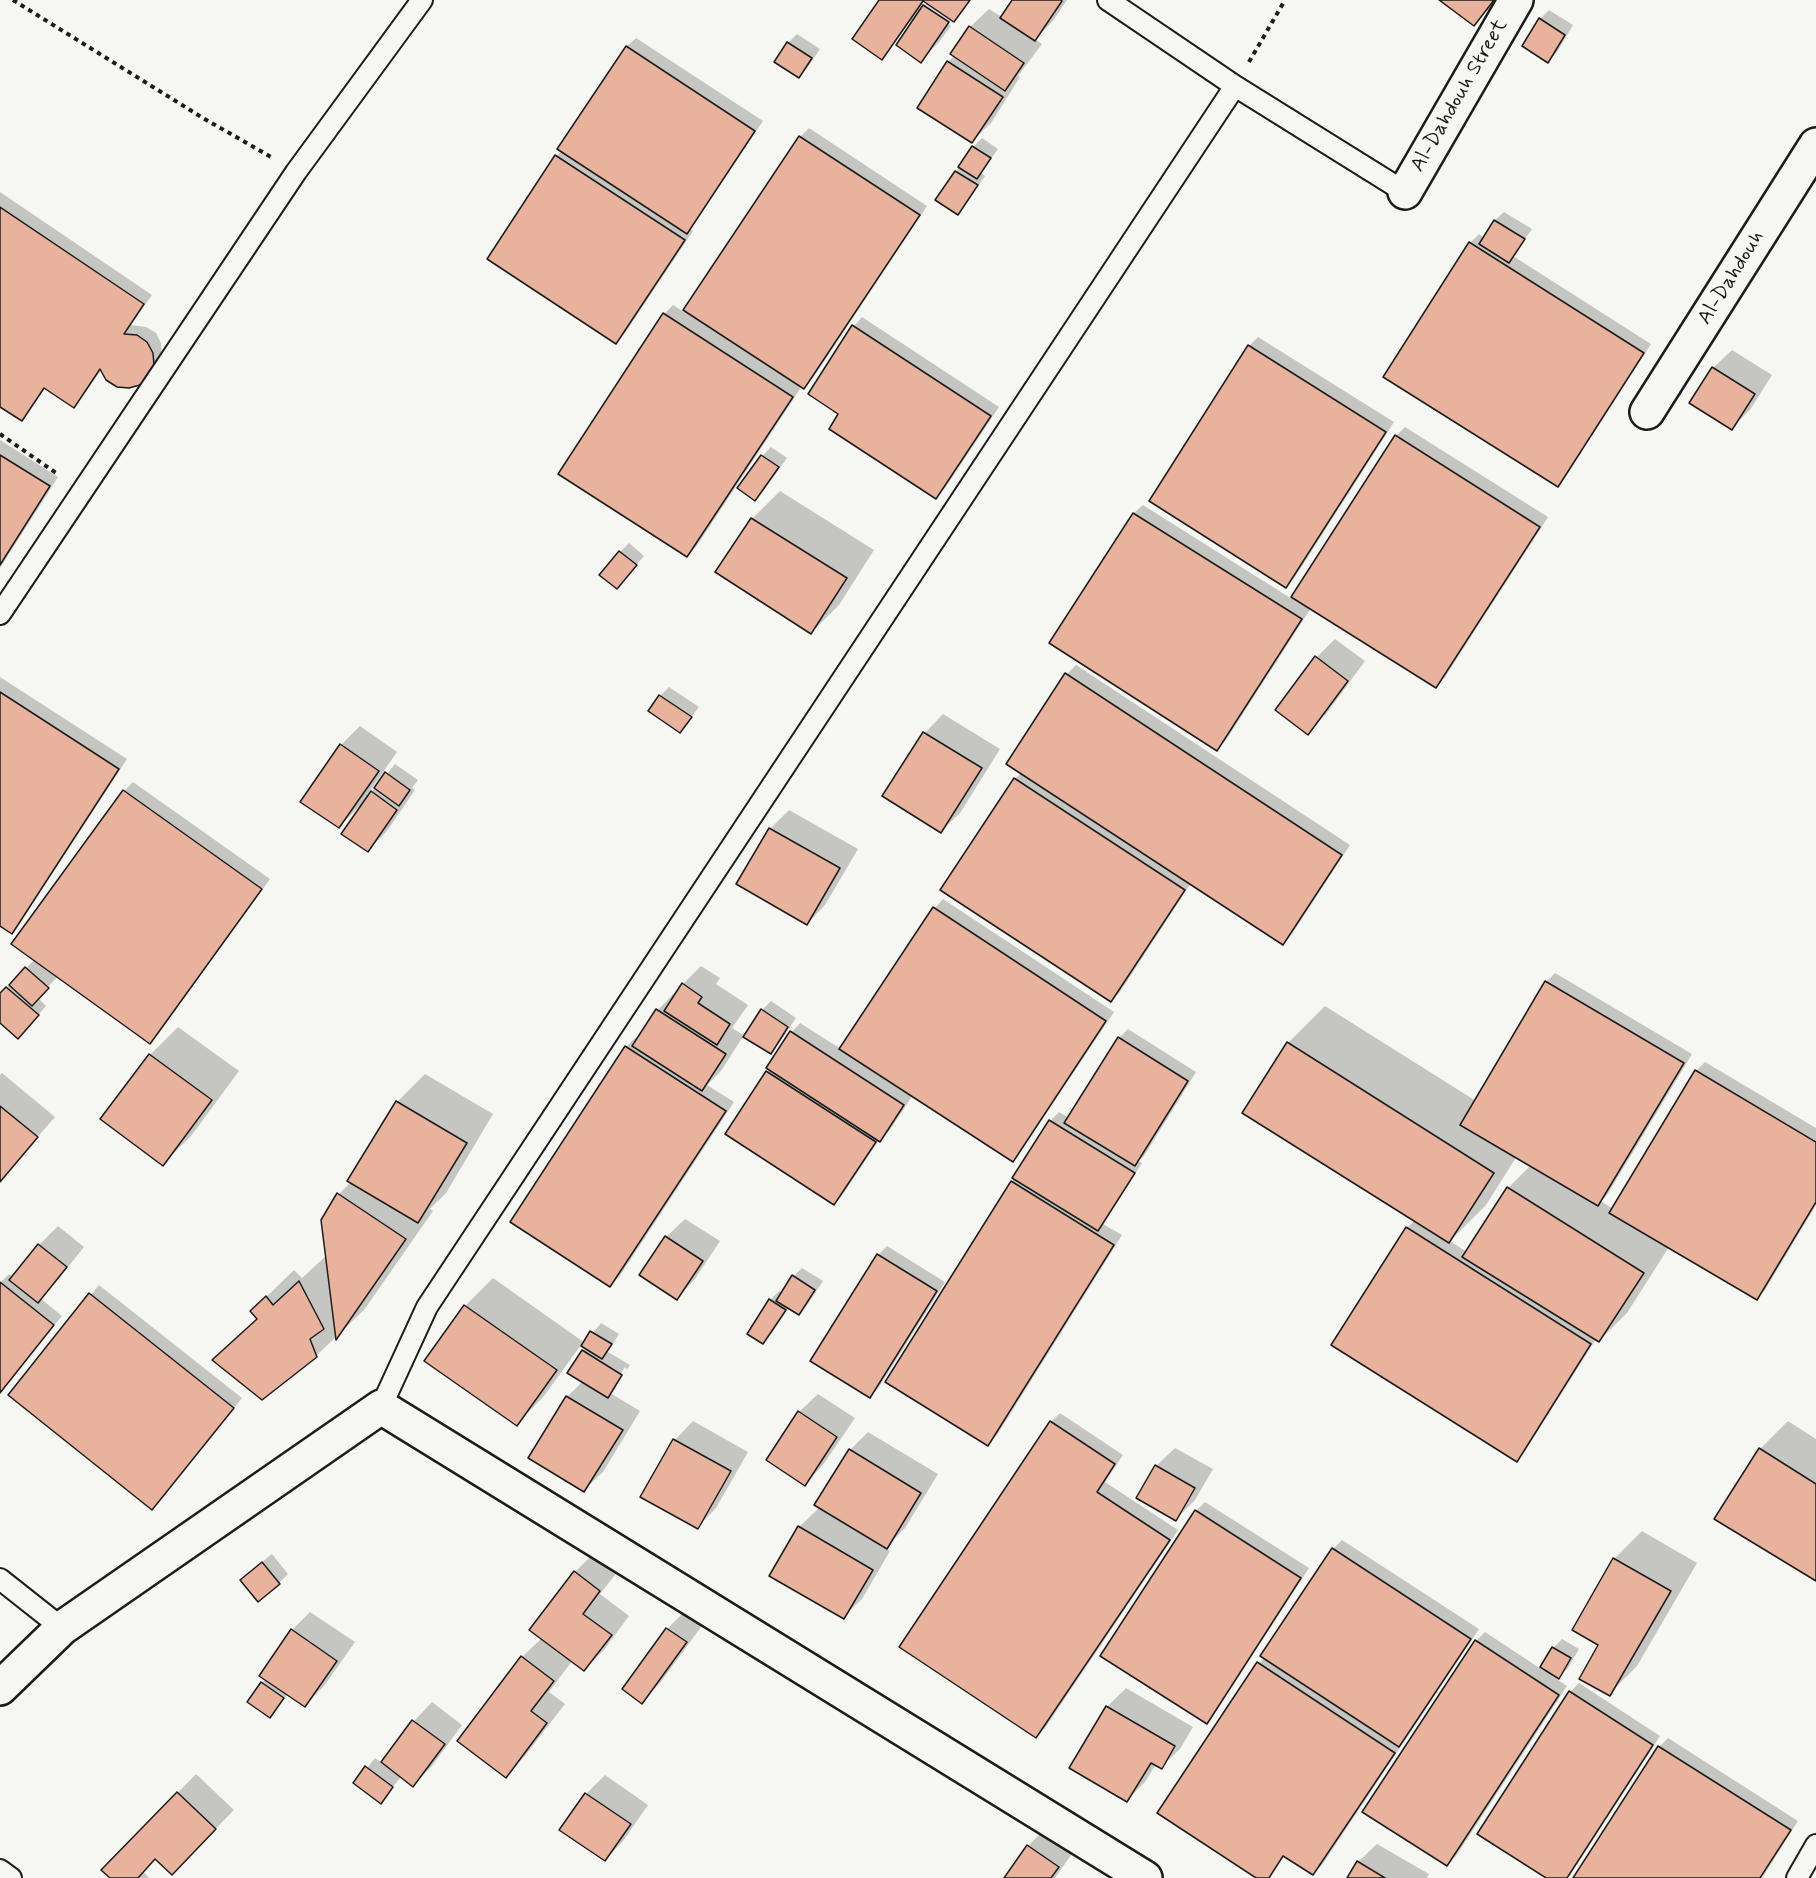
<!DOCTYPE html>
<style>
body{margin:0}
canvas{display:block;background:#f6f6f2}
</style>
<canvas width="1816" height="1878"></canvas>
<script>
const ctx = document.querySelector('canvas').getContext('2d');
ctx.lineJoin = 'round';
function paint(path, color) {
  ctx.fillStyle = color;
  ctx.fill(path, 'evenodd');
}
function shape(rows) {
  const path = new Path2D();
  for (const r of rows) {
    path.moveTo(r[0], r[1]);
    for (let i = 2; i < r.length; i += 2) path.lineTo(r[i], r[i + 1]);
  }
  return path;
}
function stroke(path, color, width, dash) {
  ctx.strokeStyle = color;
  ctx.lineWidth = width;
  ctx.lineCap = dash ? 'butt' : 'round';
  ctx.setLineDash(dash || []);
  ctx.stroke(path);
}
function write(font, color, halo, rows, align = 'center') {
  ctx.font = font + ' Mynerve,sans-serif';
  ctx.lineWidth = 6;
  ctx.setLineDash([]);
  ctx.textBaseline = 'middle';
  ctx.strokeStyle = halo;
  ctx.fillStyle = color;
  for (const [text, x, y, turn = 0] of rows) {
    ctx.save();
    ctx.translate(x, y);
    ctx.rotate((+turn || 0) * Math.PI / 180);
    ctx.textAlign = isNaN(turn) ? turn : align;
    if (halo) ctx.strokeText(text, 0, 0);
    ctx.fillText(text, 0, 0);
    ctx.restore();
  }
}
paint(shape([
 [881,0,971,0,953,23,926,5,926,8,951,26,939,42,921,61,913,22,911,20,890,49,881,58],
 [925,0,928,2,920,10,919,9],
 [1014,0,1067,0,1053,21,1035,39,1042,44,1018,76,1020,77,991,123,972,141,948,62,954,56,970,27,989,9,1002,17],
 [1441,0,1498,0,1474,24],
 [1549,10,1573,25,1557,52,1548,61,1540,19],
 [797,34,820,49,808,67,799,76,788,43],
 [636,38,763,121,690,229,693,231,625,333,616,342,556,156,562,151,559,149,627,46],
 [809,128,927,206,813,378,804,387,802,386,696,547,687,555,664,314,673,305,684,312,800,137],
 [982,138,998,149,981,173,985,176,966,204,957,213,937,200,973,147],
 [0,192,152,295,131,325,146,327,156,333,161,343,162,355,158,365,140,383,102,369,82,397,74,406,46,387,30,410,21,419,0,405],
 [1504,212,1532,229,1513,256,1651,344,1566,476,1557,485,1470,243,1479,234,1484,238,1495,220],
 [862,317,999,407,945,488,936,497,841,413,854,326],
 [1258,337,1394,422,1295,577,1286,586,1249,346],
 [1732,350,1772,375,1750,410,1731,428,1713,368],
 [1405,427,1548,517,1445,677,1436,686,1311,608,1226,740,1217,749,1051,643,1134,513,1143,505,1292,599,1396,436],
 [0,440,58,477,0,568],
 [771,447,787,458,764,490,755,499,739,488,762,456],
 [780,491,874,550,839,605,811,633,752,519],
 [629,543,644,556,617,587,620,552],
 [1335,639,1365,661,1326,714,1307,733,1317,657],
 [1076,665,1350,845,1292,934,1283,943,1191,883,1120,992,1111,1001,1015,779,1022,772,1067,674],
 [0,677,127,759,20,923,12,932,0,924],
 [669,687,699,707,680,731,660,696],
 [943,714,1000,749,960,813,941,831,884,796,925,733],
 [360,726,397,752,367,795,368,796,375,789,395,764,418,780,412,788,415,790,387,831,368,850,362,804,339,826,341,745],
 [133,782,270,879,159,1033,150,1042,58,976,38,998,46,1006,27,1028,0,1021,0,995,35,959,14,944,124,791],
 [789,810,858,849,825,905,807,924,770,829],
 [943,899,1114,1012,1021,1151,1012,1160,913,1095,889,1131,879,1140,843,1194,834,1203,727,1133,770,1069,768,1067,792,1032,800,1023,841,1049,935,908],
 [701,966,720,978,716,984,748,1005,732,1028,745,1036,762,1010,771,1001,796,1018,779,1043,770,1052,744,1035,721,1071,707,1085,734,1102,619,1277,610,1285,512,1221,626,1047,635,1038,638,1040,658,1010,676,991,678,992,683,984],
 [1555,973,1692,1054,1607,1195,1601,1201,1613,1209,1696,1071,1705,1062,1816,1128,1816,1205,1765,1290,1756,1299,1669,1247,1627,1313,1599,1341,1596,1339,1525,1451,1516,1460,1407,1228,1415,1220,1288,1043,1325,1006,1476,1101,1546,982],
 [1517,1156,1531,1165,1508,1188,1467,1252,1450,1241,1486,1205],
 [178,1027,239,1071,191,1136,163,1164,102,1118,150,1055],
 [1128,1029,1196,1072,1144,1156,1138,1161,1142,1163,1103,1224,1122,1235,997,1435,988,1444,1012,1182,1050,1121,1059,1112,1069,1118,1119,1038],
 [2,1073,55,1117,0,1180,0,1075],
 [425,1074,493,1114,446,1193,430,1209,433,1211,364,1310,316,1356,214,1360,258,1318,252,1311,294,1270,302,1278,327,1255,339,1194,352,1181,349,1180,397,1102],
 [685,1219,720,1241,695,1279,677,1298,666,1237],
 [58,1226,84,1247,56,1282,40,1298,62,1316,0,1391,0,1283,9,1274,13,1277,39,1245],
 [887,1246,945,1282,879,1387,870,1396,878,1255],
 [802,1268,823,1281,808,1304,799,1313,789,1307,772,1333,763,1342,770,1300,779,1291,783,1293,794,1276],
 [493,1278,585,1343,601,1323,619,1334,608,1352,630,1365,616,1387,627,1369,625,1367,612,1388,616,1388,610,1393,640,1411,603,1472,584,1490,567,1397,583,1381,583,1351,586,1348,581,1345,544,1396,517,1424,465,1306],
 [99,1285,242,1398,161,1499,10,1394],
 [818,1394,855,1418,823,1465,805,1484,799,1412],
 [1060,1413,1123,1455,1105,1482,1178,1530,1045,1728,1036,1736,1051,1422],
 [693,1421,748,1452,716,1508,698,1527,675,1440],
 [1788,1421,1816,1439,1816,1580,1760,1449],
 [868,1432,938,1474,905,1528,885,1548,890,1551,862,1599,843,1617,799,1527,820,1507,850,1450],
 [1175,1448,1213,1469,1195,1500,1176,1519,1156,1466],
 [1205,1502,1309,1568,1215,1713,1206,1722,1102,1656,1196,1511],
 [1642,1531,1697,1563,1637,1666,1609,1694,1600,1645,1614,1559],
 [1342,1540,1479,1629,1322,1865,1313,1874,1285,1855,1268,1878,1258,1878,1159,1812,1259,1663,1265,1657,1263,1656,1333,1549],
 [594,1553,618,1571,600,1594,629,1616,603,1651,584,1669,572,1661,549,1692,565,1704,524,1757,505,1776,522,1657,542,1638,531,1630,575,1572],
 [272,1554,288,1574,279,1583,251,1571],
 [686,1610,704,1623,660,1683,642,1702,624,1689,668,1628],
 [310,1612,355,1642,324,1686,305,1705,288,1693,270,1716,262,1683,267,1679,292,1630],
 [1485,1632,1541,1669,1553,1648,1562,1639,1579,1649,1568,1668,1559,1677,1553,1673,1552,1676,1567,1686,1456,1856,1447,1864,1476,1641],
 [1579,1683,1660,1736,1569,1877,1548,1878,1570,1692],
 [1126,1688,1193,1727,1180,1749,1161,1767,1156,1764,1145,1782,1127,1800,1071,1768,1107,1707],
 [432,1702,462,1725,432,1766,413,1785,402,1776,380,1802,355,1783,375,1758,382,1763,414,1721],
 [1668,1738,1798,1821,1762,1878,1575,1878,1659,1747],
 [196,1774,234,1810,172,1873,156,1858,143,1871,149,1878,112,1878,103,1870],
 [605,1775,648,1805,623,1841,605,1860,561,1829,587,1793],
 [1047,1827,1076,1848,1055,1878,1006,1878,1028,1846],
 [1377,1844,1429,1874,1427,1878,1349,1878,1358,1862]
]), '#0003');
const building = shape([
 [879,0,970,0,954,22,923,1,882,60,852,39,879,0],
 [1012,0,1061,0,1062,1,1035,41,1000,18,1012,0],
 [1439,0,1494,0,1474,26,1439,0],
 [923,5,949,22,921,63,896,45,923,5],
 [1539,18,1565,35,1548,63,1522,46,1539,18],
 [969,26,1024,63,1005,91,950,54,969,26],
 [787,42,812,58,799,78,774,62,787,42],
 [626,46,755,131,687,234,557,149,626,46],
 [947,61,1003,97,972,143,917,108,947,61],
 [799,136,920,215,804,389,683,310,799,136],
 [972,146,991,158,977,179,958,167,972,146],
 [555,155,685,240,616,344,487,259,555,155],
 [955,171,978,185,958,215,935,200,955,171],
 [0,207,144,304,124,334,137,335,147,342,153,353,154,365,149,376,140,385,129,388,117,387,106,380,100,369,74,408,44,388,22,421,0,407,0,207],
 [1494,220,1525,239,1509,263,1479,244,1494,220],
 [1469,242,1644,353,1558,487,1383,377,1469,242],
 [663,313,793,397,687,557,558,474,663,313],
 [852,325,991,416,936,499,829,429,838,414,808,394,852,325],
 [1248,345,1386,432,1286,588,1149,501,1248,345],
 [1712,367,1755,394,1732,430,1689,403,1712,367],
 [1395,435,1540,527,1436,688,1291,597,1395,435],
 [0,455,50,486,0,565,0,455],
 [761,455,779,467,755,501,737,488,761,455],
 [1133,513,1302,619,1217,751,1049,643,1133,513],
 [751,518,847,578,811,634,715,572,751,518],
 [619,551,637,565,617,589,599,575,619,551],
 [1315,656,1348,681,1308,735,1275,710,1315,656],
 [1065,673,1342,855,1283,945,1006,764,1065,673],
 [0,692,119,769,12,934,0,926,0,692],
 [659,695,692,717,680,733,648,711,659,695],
 [923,732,982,768,941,833,882,796,923,732],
 [340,744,379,771,339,828,300,802,340,744],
 [385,772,410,790,399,806,374,788,385,772],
 [1014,778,1185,890,1111,1002,940,890,1014,778],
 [123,790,262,889,150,1044,11,944,123,790],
 [371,791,397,810,368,852,341,834,371,791],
 [769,828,840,868,807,925,736,884,769,828],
 [933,907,1106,1021,1013,1162,839,1049,933,907],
 [25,967,49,988,32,1006,9,985,25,967],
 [1545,981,1684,1063,1598,1206,1460,1125,1545,981],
 [682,983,702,997,698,1003,730,1024,717,1045,664,1011,682,983],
 [6,987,39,1015,18,1039,0,1023,0,993,6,987],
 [656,1009,726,1054,702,1091,632,1046,656,1009],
 [761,1009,788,1027,771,1054,743,1037,761,1009],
 [790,1031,904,1105,880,1142,766,1068,790,1031],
 [1118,1037,1188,1081,1135,1166,1064,1123,1118,1037],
 [1287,1042,1494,1173,1449,1243,1242,1113,1287,1042],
 [625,1046,726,1111,610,1287,510,1222,625,1046],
 [149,1054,212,1100,163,1166,100,1119,149,1054],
 [1695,1070,1816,1142,1816,1202,1757,1300,1609,1213,1695,1070],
 [766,1071,876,1142,834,1205,725,1134,766,1071],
 [396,1101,467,1143,418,1223,347,1181,396,1101],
 [0,1106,38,1137,0,1182,0,1106],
 [1049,1120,1135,1173,1098,1231,1012,1178,1049,1120],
 [1011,1181,1114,1245,988,1446,885,1382,1011,1181],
 [1507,1187,1644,1273,1599,1342,1462,1257,1507,1187],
 [337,1193,406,1239,336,1340,321,1220,337,1193],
 [1406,1227,1591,1344,1517,1462,1331,1345,1406,1227],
 [665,1236,703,1261,677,1300,639,1275,665,1236],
 [38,1244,67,1267,38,1303,9,1280,38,1244],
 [877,1254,937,1291,870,1398,810,1361,877,1254],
 [792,1275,815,1290,799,1315,776,1301,792,1275],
 [299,1281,324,1329,310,1339,317,1357,262,1400,212,1360,257,1319,250,1311,266,1296,273,1305,299,1281],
 [0,1282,54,1325,0,1393,0,1282],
 [89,1293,234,1408,152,1510,8,1395,89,1293],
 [769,1299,786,1310,763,1344,747,1334,769,1299],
 [464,1305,557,1370,517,1426,424,1361,464,1305],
 [590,1331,612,1344,602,1359,581,1346,590,1331],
 [582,1350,622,1375,608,1398,567,1373,582,1350],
 [566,1396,623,1430,584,1492,528,1458,566,1396],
 [798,1411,837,1437,805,1486,766,1460,798,1411],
 [1050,1421,1115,1464,1097,1492,1170,1540,1036,1738,899,1647,1050,1421],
 [673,1439,731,1471,698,1529,640,1497,673,1439],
 [1759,1448,1816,1484,1816,1581,1714,1519,1759,1448],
 [849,1449,921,1493,887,1549,814,1505,849,1449],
 [1155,1465,1195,1488,1176,1521,1136,1498,1155,1465],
 [1195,1510,1301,1578,1207,1724,1100,1656,1195,1510],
 [798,1526,873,1570,844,1619,769,1576,798,1526],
 [1332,1548,1471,1639,1399,1747,1260,1656,1332,1548],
 [1613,1558,1671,1591,1610,1696,1579,1679,1598,1645,1572,1630,1613,1558],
 [262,1562,280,1584,258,1602,240,1580,262,1562],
 [574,1571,600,1591,583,1614,612,1635,584,1671,529,1630,574,1571],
 [666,1628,687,1642,642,1704,622,1689,666,1628],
 [291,1629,337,1661,305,1707,259,1676,291,1629],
 [1475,1640,1559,1695,1447,1866,1362,1812,1475,1640],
 [1552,1647,1571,1658,1559,1679,1540,1667,1552,1647],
 [521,1656,554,1681,531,1711,547,1723,506,1778,457,1741,521,1656],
 [1257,1662,1395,1753,1313,1875,1283,1856,1269,1878,1256,1878,1157,1813,1257,1662],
 [261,1682,284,1698,270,1718,247,1702,261,1682],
 [1569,1691,1653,1745,1567,1878,1546,1878,1477,1834,1569,1691],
 [1106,1706,1175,1746,1162,1769,1151,1763,1127,1802,1069,1768,1106,1706],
 [412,1720,445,1744,413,1787,381,1762,412,1720],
 [1658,1746,1791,1830,1760,1878,1573,1878,1658,1746],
 [365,1766,393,1787,381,1804,353,1783,365,1766],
 [177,1792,216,1829,172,1875,155,1859,138,1878,110,1878,101,1870,177,1792],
 [585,1793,631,1824,605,1861,559,1830,585,1793],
 [1027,1845,1059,1867,1051,1878,1004,1878,1027,1845],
 [1357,1861,1385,1878,1347,1878,1357,1861]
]);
paint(building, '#e8b29d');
stroke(building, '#1c1c1c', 1.5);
const service = shape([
 [1108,0,1235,86,1405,192],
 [0,614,296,172,422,0],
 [381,1407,427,1307,1235,86],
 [0,1579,62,1628],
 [0,1870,11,1878],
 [1797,1878,1816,1845]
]);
const minor = shape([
 [1405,192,1516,0],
 [1647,412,1816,145],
 [0,1688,62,1628,381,1407,1145,1878]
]);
stroke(service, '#1c1c1c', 24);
stroke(minor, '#1c1c1c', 38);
stroke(shape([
 [13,0,203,118,271,157],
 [1249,62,1285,0],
 [0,434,59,475]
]), '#1c1c1c', 4, [4.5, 4.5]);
stroke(service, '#f6f6f2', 20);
stroke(minor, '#f6f6f2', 33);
write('21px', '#1c1c1c', '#f6f6f2', [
 ["Al-Dahdouh Street",1460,96,-60],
 ["Al-Dahdouh",1732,278,-58]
]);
</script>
